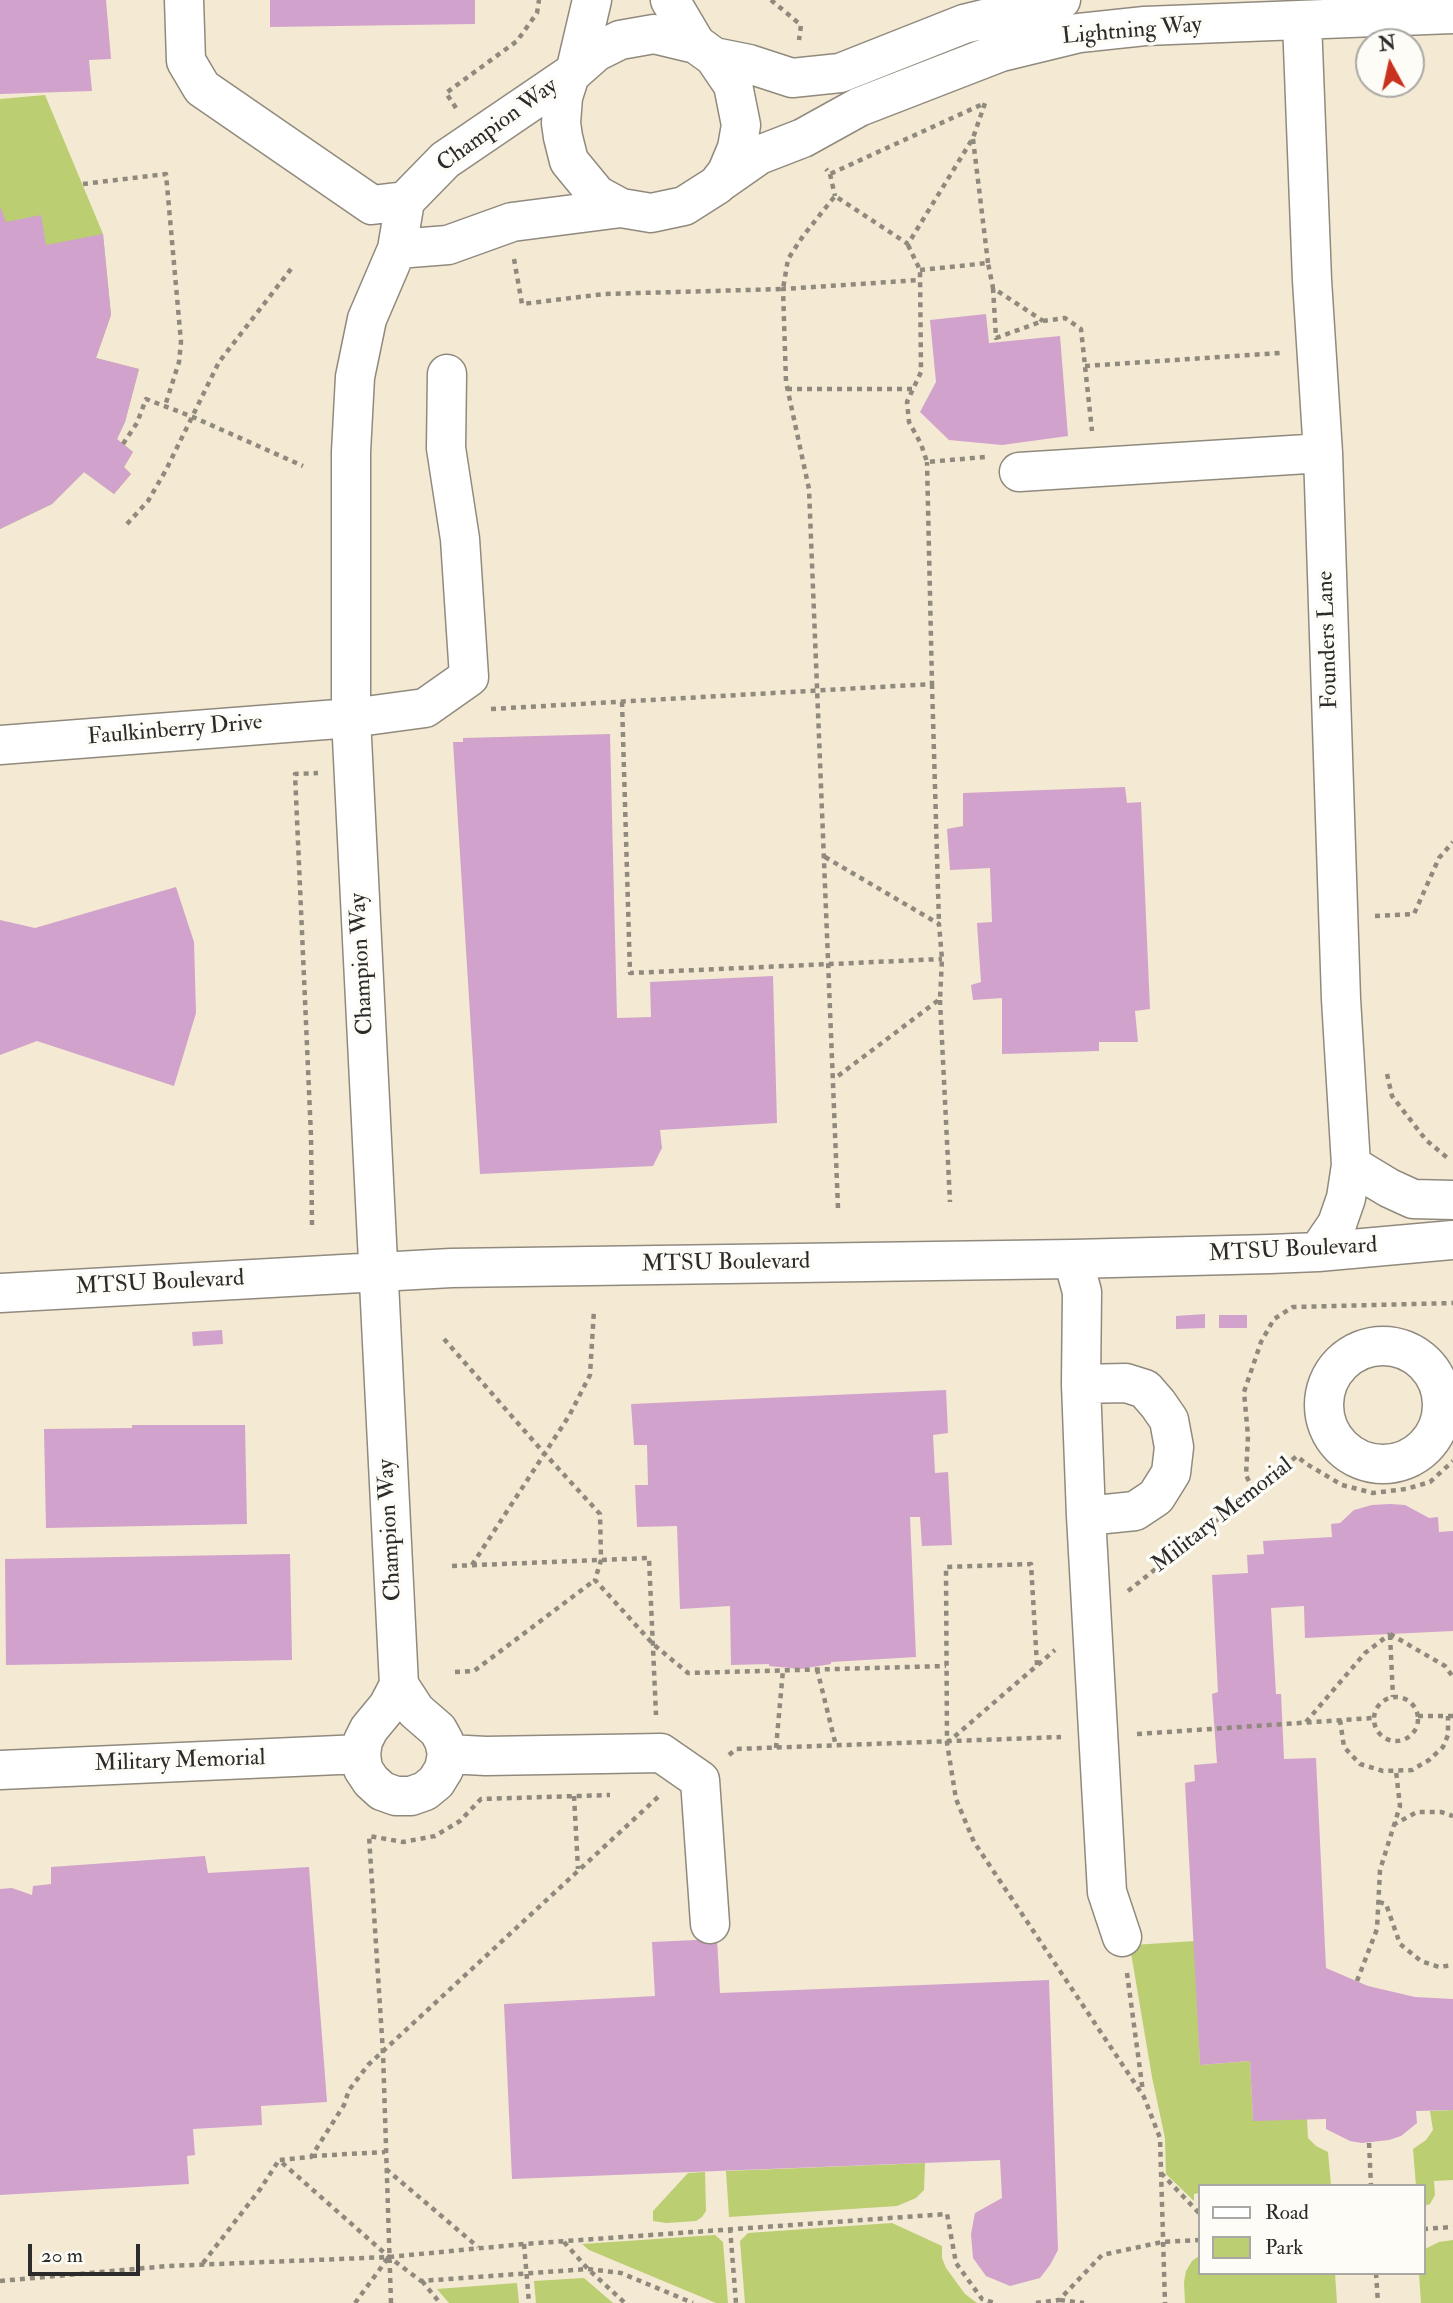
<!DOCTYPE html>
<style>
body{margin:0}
#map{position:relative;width:1453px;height:2303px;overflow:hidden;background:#f4e9d2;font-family:"IM FELL Double Pica",serif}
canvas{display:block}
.legend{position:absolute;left:1198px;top:2184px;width:228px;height:91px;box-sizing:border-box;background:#fdfcf7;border:2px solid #a9a8a5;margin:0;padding:9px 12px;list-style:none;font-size:21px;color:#2b2b2b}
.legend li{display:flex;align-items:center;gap:14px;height:35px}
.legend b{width:35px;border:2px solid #a9a8a5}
.north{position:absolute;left:1355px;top:28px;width:70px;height:70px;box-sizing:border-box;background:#fdfcf7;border:2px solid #a9a8a5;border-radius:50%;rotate:352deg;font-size:19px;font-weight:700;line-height:28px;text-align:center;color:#2b2b2b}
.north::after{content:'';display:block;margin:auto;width:24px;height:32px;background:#c8321e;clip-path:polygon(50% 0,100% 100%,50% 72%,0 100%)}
.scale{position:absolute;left:28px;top:2244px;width:112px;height:32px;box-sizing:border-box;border:4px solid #2b2b2b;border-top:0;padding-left:9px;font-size:21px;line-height:24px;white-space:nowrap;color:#2b2b2b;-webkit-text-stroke:5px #fdfcf7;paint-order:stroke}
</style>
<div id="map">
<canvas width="1453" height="2303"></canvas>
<ul class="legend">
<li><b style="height:9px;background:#fff"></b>Road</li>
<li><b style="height:19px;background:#bbce71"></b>Park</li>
</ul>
<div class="north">N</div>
<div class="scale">20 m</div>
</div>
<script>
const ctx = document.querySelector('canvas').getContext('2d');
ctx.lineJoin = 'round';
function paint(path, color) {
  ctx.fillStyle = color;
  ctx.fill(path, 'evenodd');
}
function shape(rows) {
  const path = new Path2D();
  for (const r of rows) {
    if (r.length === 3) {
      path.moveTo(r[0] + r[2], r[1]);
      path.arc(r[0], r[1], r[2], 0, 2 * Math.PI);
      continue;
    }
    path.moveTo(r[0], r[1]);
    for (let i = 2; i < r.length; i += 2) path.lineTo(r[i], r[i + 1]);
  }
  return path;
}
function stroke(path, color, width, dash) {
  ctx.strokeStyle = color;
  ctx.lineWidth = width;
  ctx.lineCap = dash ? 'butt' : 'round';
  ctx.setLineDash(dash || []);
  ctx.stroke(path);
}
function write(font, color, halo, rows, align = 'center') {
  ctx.font = font + ' "IM FELL Double Pica",serif';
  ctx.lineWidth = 7;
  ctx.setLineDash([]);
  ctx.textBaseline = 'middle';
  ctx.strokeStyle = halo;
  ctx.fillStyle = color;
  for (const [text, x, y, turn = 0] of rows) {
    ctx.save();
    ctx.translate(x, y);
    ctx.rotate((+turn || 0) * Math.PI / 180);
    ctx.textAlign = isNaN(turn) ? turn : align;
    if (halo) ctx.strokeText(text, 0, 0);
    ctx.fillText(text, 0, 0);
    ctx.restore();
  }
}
paint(shape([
 [45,95,103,234,111,315,96,358,139,369,125,422,117,439,133,452,124,467,131,474,114,494,84,472,52,504,0,529,0,99],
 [1195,1941,1200,2065,1250,2061,1253,2120,1307,2119,1308,2138,1316,2146,1328,2152,1331,2186,1199,2186,1199,2193,1194,2194,1194,2201,1166,2174,1165,2138,1152,2077,1130,1947,1133,1945],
 [1453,2110,1453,2180,1434,2181,1435,2195,1430,2204,1424,2206,1423,2186,1416,2186,1413,2149,1426,2140,1433,2130,1430,2111],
 [925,2163,924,2190,916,2198,897,2206,729,2217,726,2171],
 [705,2172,706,2211,702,2217,696,2221,666,2223,653,2221,653,2211,688,2173],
 [892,2223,942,2246,942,2258,946,2268,965,2294,977,2303,745,2303,740,2241,748,2233],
 [715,2235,723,2242,728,2303,716,2303,589,2250,582,2244],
 [1453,2240,1453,2303,1421,2303,1419,2273,1423,2273,1423,2250,1439,2242],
 [1199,2256,1199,2273,1335,2273,1337,2303,1185,2303,1184,2282,1186,2271,1192,2261],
 [584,2278,613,2303,536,2303,534,2281],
 [517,2283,519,2303,449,2303,437,2289]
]), '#bbce71');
paint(shape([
 [0,0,106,0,111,59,89,60,92,91,0,94],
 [270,0,475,0,475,24,270,27],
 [0,206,6,222,41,215,46,245,103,234,111,315,96,358,139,369,125,422,117,439,133,452,124,467,131,474,114,494,84,472,52,504,0,529],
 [986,314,989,343,1060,336,1068,436,1002,445,949,440,920,412,936,382,930,320],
 [610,734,617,1018,651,1017,650,982,773,976,777,1123,660,1130,662,1148,653,1166,480,1174,453,742,463,742,463,738],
 [1125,787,1127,803,1141,802,1150,1009,1135,1011,1138,1042,1099,1042,1099,1051,1002,1054,1002,998,973,1000,971,985,981,982,977,923,992,922,990,868,950,870,947,829,963,826,963,793],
 [176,887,194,942,196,1013,174,1086,37,1041,0,1055,0,920,35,928],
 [1205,1314,1205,1328,1176,1329,1176,1316],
 [1219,1315,1247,1315,1247,1328,1219,1328],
 [222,1330,223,1344,193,1346,192,1332],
 [946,1390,948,1433,933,1435,935,1473,948,1472,952,1545,922,1546,920,1517,910,1517,916,1657,831,1662,831,1664,800,1669,769,1666,769,1664,731,1665,730,1606,680,1609,677,1526,637,1527,635,1485,648,1485,647,1445,634,1445,631,1404],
 [132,1425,245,1425,247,1524,46,1528,44,1429,132,1428],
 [1390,1504,1405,1505,1429,1518,1438,1517,1439,1532,1453,1531,1453,1631,1305,1638,1304,1606,1271,1608,1276,1694,1281,1694,1284,1759,1316,1758,1326,1968,1368,1986,1415,1997,1453,1999,1453,2110,1416,2111,1417,2123,1401,2136,1389,2140,1362,2143,1350,2141,1326,2129,1326,2119,1253,2121,1250,2061,1200,2065,1185,1783,1195,1781,1194,1765,1217,1763,1212,1694,1218,1692,1212,1575,1248,1573,1247,1555,1264,1554,1263,1541,1332,1537,1331,1524,1340,1523,1354,1510,1372,1505],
 [290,1554,292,1660,6,1665,5,1559],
 [205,1856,208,1873,309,1867,327,2102,261,2106,262,2125,193,2129,195,2155,187,2156,189,2184,0,2195,0,1889,12,1888,32,1895,33,1886,51,1884,51,1867],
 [717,1939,720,1993,1049,1980,1058,2250,1050,2265,1040,2278,1010,2286,986,2276,973,2258,971,2234,975,2213,1002,2198,1000,2160,512,2179,504,2004,655,1996,652,1942]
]), '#d1a2cc');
const minor = shape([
 [184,0,186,61,202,88,372,205,405,201],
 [670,0,696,44],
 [1302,21,1312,280,1323,453,1341,999,1351,1165,1346,1198,1337,1224,1318,1252],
 [714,57,749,64,792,78,840,73,964,24,1061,0],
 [576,68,592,0],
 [719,183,759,155,803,138,859,107,1001,52,1079,33,1145,26,1453,14],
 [397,249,448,245,512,222,621,208],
 [1019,472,1323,453],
 [0,745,351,718,425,708,469,677,460,539,446,448,447,374],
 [1351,1165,1389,1188,1413,1199,1453,1200],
 [1073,1259,1082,1292,1081,1384,1126,1383,1145,1389,1158,1404,1169,1420,1174,1447,1171,1473,1156,1497,1135,1511,1086,1516],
 [0,1293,451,1268,1073,1259,1270,1254,1318,1252,1453,1240],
 [1383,1405,59],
 [1081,1384,1086,1516,1107,1892,1122,1937],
 [399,1685,416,1711,438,1730,444,1741,447,1754,444,1769,436,1782,425,1791,411,1796,396,1796,382,1791,371,1781,363,1769,361,1754,363,1741,369,1729,388,1706,399,1685,351,718,351,452,355,377,367,319,397,249,405,201,445,160,570,75,596,52,620,40,654,34,696,44,714,57,733,85,741,125,737,148,727,172,717,185,684,206,651,213,621,208,597,195,569,161,563,137,561,123,563,97,570,75],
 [447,1754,486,1756,661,1753,700,1780,710,1924],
 [0,1770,361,1754]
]);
stroke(minor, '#908a7e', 41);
stroke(shape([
 [771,0,801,25,799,40],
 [456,108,446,93,517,41,537,13,539,0],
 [973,139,988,263],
 [830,174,835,196],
 [83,184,166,174,181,342,179,362,165,406],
 [908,245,920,270,921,372,907,402,909,422,921,444,927,462,985,457],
 [514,259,522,304,604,294,783,289,788,259,803,236,835,196,908,244,973,138,985,103,830,174,826,169],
 [920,270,988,263,993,288,1043,321],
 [993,288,996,338,1043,321,1065,318,1081,329,1092,431],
 [1085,366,1280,353],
 [787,389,913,389],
 [123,444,137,423,146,399,193,417,303,466],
 [127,524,148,501,166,470,219,362,291,269],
 [932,684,939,924],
 [622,702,630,973,942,959],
 [491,709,932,684,927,462],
 [825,857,939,924,942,959,940,999,834,1079],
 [1375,916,1414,914,1439,858,1453,842],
 [940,1000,950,1202],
 [1387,1074,1392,1096,1426,1140,1450,1160],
 [838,1208,809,489,786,382,783,289,920,280],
 [312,1225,311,1136,295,774,318,773],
 [444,1339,545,1454,600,1514,601,1560,595,1580,653,1644,688,1673,946,1666],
 [1253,1490,1246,1475,1248,1436,1244,1392,1261,1342,1274,1319,1293,1307,1453,1303],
 [472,1565,569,1416,590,1375,594,1310],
 [452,1566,649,1558,656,1715],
 [1128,1591,1297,1456,1305,1463,1342,1485,1373,1493,1406,1489,1430,1482,1453,1461],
 [1390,1634,1445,1666,1453,1677],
 [1390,1635,1393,1697],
 [1037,1665,1031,1564,946,1567,947,1743,956,1799,974,1842,1144,2097,1160,2138,1165,2303],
 [817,1669,836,1746],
 [455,1672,474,1671,595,1580],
 [1396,1719,22],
 [1418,1716,1453,1716],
 [1340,1720,1344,1747,1360,1764,1383,1771,1412,1770,1429,1760,1443,1747,1448,1735,1448,1716],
 [1306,1722,1365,1653,1390,1634],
 [1137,1734,1373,1718],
 [947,1743,1055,1650],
 [776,1748,783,1670],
 [729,1755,736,1749,1061,1737],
 [574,1796,578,1869],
 [658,1797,368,2065,349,2090,344,2105,311,2157,279,2160,389,2257,421,2281,588,2269,621,2273,693,2303],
 [1393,1825,1417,1812,1441,1812,1453,1816],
 [1379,1902,1386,1904,1400,1944,1421,1961,1439,1967,1453,1965],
 [1127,1973,1143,2092],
 [1357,1981,1377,1929,1380,1870,1400,1806,1396,1771],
 [1369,2143,1371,2186],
 [312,2156,385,2152],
 [386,2169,478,2247],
 [1161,2173,1199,2213],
 [730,2228,736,2303],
 [1423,2229,1453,2227],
 [564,2242,588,2269,625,2303],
 [524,2244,529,2303],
 [203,2263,261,2188,279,2160],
 [1376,2273,1378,2303],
 [0,2281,168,2266,389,2257,524,2244,947,2214,956,2263,982,2299,995,2303],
 [422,2281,440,2303],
 [1060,2300,1084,2303],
 [355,2303,388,2258],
 [391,2303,383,2053,369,1836,403,1842,435,1836,460,1821,481,1799,610,1795],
 [1036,2303,1059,2300,1102,2255,1162,2242,1199,2240]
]), '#908a7e', 4.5, [5, 5]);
stroke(minor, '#fff', 38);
write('23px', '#2b2b2b', '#fdfcf7', [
 ["Lightning Way",1132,32,-5],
 ["Champion Way",498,126,-36],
 ["Founders Lane",1329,640,-92],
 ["Faulkinberry Drive",175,731,-5],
 ["Champion Way",363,964,-93],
 ["MTSU Boulevard",1293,1251,-3],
 ["MTSU Boulevard",726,1264,-1],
 ["MTSU Boulevard",160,1284,-3],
 ["Military Memorial",1223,1516,-38],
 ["Champion Way",391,1530,-93],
 ["Military Memorial",180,1762,-2]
]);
</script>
